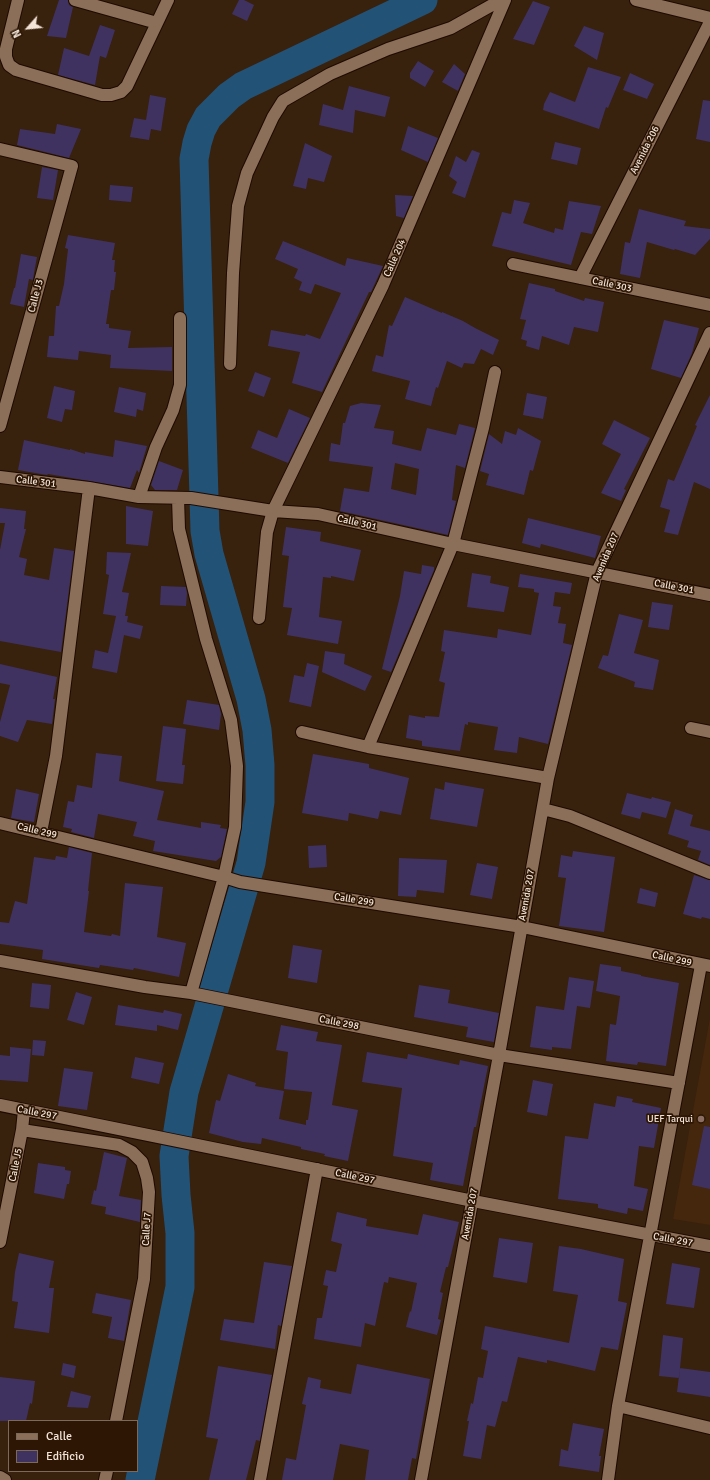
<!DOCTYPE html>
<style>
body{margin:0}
#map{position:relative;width:710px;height:1480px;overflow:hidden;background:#38210d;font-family:Signika,sans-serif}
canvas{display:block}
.legend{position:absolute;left:8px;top:1420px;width:130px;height:52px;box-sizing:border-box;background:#2d1704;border:1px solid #7d6959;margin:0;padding:5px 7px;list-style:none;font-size:12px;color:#f4e4d8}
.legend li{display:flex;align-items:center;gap:8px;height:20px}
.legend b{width:20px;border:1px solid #7d6959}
.north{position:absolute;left:8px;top:8px;width:40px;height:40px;-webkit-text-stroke:3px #2d1704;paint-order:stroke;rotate:243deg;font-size:11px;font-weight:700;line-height:16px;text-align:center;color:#f4e4d8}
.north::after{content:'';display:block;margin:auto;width:14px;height:18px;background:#f4e4d8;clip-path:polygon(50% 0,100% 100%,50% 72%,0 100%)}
</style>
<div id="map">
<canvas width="710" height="1480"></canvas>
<ul class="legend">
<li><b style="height:5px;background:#8b6f59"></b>Calle</li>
<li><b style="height:11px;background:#3f3261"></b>Edificio</li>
</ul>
<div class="north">N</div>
</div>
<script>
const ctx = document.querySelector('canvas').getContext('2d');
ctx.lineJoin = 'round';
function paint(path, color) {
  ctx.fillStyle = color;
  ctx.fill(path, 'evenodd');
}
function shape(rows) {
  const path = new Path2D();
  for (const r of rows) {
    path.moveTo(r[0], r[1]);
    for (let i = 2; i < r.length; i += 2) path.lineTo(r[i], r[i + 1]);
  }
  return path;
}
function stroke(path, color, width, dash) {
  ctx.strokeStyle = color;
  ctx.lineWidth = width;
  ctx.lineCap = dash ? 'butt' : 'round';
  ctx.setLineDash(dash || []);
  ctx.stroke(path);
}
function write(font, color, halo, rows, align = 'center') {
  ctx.font = font + ' Signika,sans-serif';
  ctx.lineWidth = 3.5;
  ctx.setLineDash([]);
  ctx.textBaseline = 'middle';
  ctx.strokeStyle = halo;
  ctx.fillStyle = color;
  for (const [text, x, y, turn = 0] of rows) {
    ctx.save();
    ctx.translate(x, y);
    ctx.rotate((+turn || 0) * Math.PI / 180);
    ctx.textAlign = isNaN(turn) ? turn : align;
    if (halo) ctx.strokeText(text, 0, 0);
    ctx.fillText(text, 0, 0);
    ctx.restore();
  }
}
paint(shape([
 [710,1018,710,1225,673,1219]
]), '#44270d');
stroke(shape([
 [140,1480,180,1287,180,1233,176,1195,174,1156,184,1092,251,863,260,802,260,765,257,730,251,699,209,554,205,531,194,159,197,143,201,130,208,117,229,96,243,86,423,0]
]), '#235277', 29);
paint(shape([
 [59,0,68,0,69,5,73,7,66,38,47,36],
 [239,0,244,0,254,5,247,21,232,14],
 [533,1,550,7,534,45,513,39],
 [100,25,115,30,106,58,100,56,95,85,58,75,64,48,89,56],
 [584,26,604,33,597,60,574,46],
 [418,61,434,71,425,87,410,78,410,73],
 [454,64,465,74,458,91,442,82],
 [588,67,621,77,608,108,606,107,599,129,543,110,544,104,550,92,575,102],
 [630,73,654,84,647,99,623,90],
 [349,86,390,97,385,117,355,110,353,133,319,125,323,104,343,110],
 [150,95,166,98,161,131,151,129,149,140,130,137,134,118,146,120],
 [703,100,710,101,710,142,696,139],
 [57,124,81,129,69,158,17,145,20,129,55,134],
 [408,126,438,138,428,162,401,150],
 [555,142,581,148,577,165,551,159],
 [305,143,332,156,324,182,308,178,306,189,293,186],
 [472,150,480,153,465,198,452,193,457,182,449,176,456,156,466,162],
 [42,167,58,170,53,200,37,198],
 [110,185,133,187,131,202,109,200],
 [395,195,413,196,404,218,396,216],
 [514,200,530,203,523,223,554,233,555,228,563,230,569,201,601,206,592,234,581,232,571,265,492,246,502,212,511,214],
 [639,209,686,221,684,226,710,229,710,239,695,255,675,249,674,250,647,242,640,278,620,274,625,242,630,243],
 [68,235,115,243,112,260,115,260,114,272,116,272,114,290,111,290,106,324,109,324,109,328,131,331,128,348,172,347,172,371,110,368,111,355,79,351,78,360,47,357,49,336,54,336,56,306,59,306,64,284,68,249,65,248],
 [283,241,345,266,347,258,383,266,371,292,369,292,322,392,292,383,300,352,268,346,271,330,305,336,306,334,320,339,341,293,315,284,311,294,299,290,302,282,294,278,298,269,275,259],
 [21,254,37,257,34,273,33,280,29,279,24,307,10,304,14,288,15,288],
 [529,283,555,289,555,291,584,301,585,298,604,302,598,332,574,327,569,345,542,336,539,350,526,346,527,341,521,339,526,320,520,319],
 [405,297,442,313,442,312,463,321,475,328,499,340,493,355,481,349,474,364,464,363,462,368,447,361,438,388,436,387,431,406,405,399,410,381,372,371,376,355,383,357,389,325,392,326],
 [664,320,699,328,692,353,681,378,651,369],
 [255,372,271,378,264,397,248,391],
 [54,386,75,391,72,410,65,409,62,422,47,418],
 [119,387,146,393,143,411,137,409,136,417,114,412],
 [527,393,547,397,543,419,523,415],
 [710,395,710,489,694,482,678,535,664,532,670,510,660,507,668,479,674,481,697,426,695,425],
 [361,403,381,405,374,428,394,431,392,444,421,451,427,428,456,435,459,424,475,428,465,468,456,465,452,500,456,501,448,535,340,511,344,488,369,492,373,467,329,461,331,443,340,445,343,423,345,423,350,406],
 [395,463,419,469,416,495,391,489],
 [289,409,310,418,288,463,251,448,258,430,277,438],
 [614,420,650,438,624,489,626,490,621,501,601,493,621,454,602,444],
 [518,428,541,441,533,471,530,470,524,495,486,485,489,474,480,471,489,434,502,444,505,431,516,435],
 [24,440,70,450,70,449,85,454,85,452,113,457,115,440,147,446,139,473,137,470,130,488,48,474,47,475,41,474,18,470],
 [159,461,183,470,177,490,155,490,151,485],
 [126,506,153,511,148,546,126,544],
 [0,508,26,511,24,529,26,529,19,557,27,559,24,575,49,580,54,548,74,551,61,652,0,641,0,550,5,523,0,523],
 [528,518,601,536,595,558,541,544,540,548,522,543],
 [286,527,321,532,320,541,361,550,354,581,331,576,331,578,323,577,319,617,342,621,338,644,287,635,292,608,283,607,289,556,282,555],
 [107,552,131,553,122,592,129,593,125,616,128,616,127,622,143,626,140,639,124,635,117,673,92,668,95,650,108,653,116,616,103,614,109,575,106,574],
 [422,565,434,567,434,570,391,672,382,669,400,596,404,571,421,574],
 [472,573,491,576,490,583,509,587,504,612,467,607],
 [520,574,572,583,570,594,555,592,553,606,561,607,558,623,566,624,563,643,572,645,548,744,519,737,517,753,494,750,498,727,468,722,468,725,465,724,460,751,422,746,422,741,406,738,409,715,425,718,425,716,439,717,445,683,439,681,445,652,441,651,444,630,497,638,498,629,531,635,539,593,534,592,534,589,518,587],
 [161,586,186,587,187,593,186,606,160,605],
 [652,602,673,605,669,630,648,627],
 [619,614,643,620,634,653,659,660,653,690,634,687,635,682,598,668,603,655,608,656],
 [325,651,345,654,344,664,372,676,365,691,322,672],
 [307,663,319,666,311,707,289,702,294,675,304,677],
 [0,664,57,677,53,699,55,699,52,724,27,720,18,742,0,736,0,722,10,685,0,683],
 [187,700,219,705,221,714,219,730,183,724],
 [163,726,186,729,182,765,185,765,183,784,156,781],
 [96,753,122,756,119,781,164,791,157,820,201,828,201,822,221,825,220,828,227,829,221,857,216,861,153,851,155,841,133,836,137,822,98,814,94,838,71,832,72,829,63,827,68,801,74,802,77,785,92,788],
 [313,754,369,764,369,768,409,778,401,815,380,811,378,819,349,813,348,821,302,813],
 [445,782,484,789,477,827,430,819,435,788,444,790],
 [16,789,39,794,34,822,11,818],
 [627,793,651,799,652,797,671,802,666,818,642,812,640,819,621,814],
 [675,809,693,815,690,826,710,831,710,865,698,860,701,851,687,847,689,841,668,834],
 [326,845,327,867,309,868,308,846],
 [69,847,92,853,88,891,89,891,84,932,111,936,112,934,120,936,125,883,163,887,157,937,186,943,179,977,134,968,133,970,100,965,99,968,42,959,43,950,0,944,0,922,9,923,15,901,27,904,34,857,55,860,56,856,67,858],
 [573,851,615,857,604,932,559,926,566,878,558,877,561,855,572,857],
 [399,858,447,860,444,893,417,890,416,897,398,896],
 [477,863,498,867,492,899,470,895],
 [694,875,710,880,710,919,702,917,701,919,683,914],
 [640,888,658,893,655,907,637,903],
 [293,945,322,950,317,983,288,978],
 [600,964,621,967,621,971,641,975,641,976,679,983,666,1066,638,1062,637,1065,606,1061,610,1024,616,1025,620,996,596,991],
 [569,977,594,981,590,1008,577,1006,571,1049,552,1047,552,1050,530,1047,536,1006,564,1010],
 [32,983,51,985,49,1009,30,1007],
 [419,985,450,990,448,1003,499,1013,494,1042,466,1037,468,1027,414,1017],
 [76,992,92,997,84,1025,67,1020],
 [118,1005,163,1013,164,1010,182,1014,178,1030,157,1025,157,1031,115,1025],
 [281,1025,318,1032,316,1041,342,1045,332,1105,358,1110,348,1161,324,1156,325,1154,301,1149,301,1147,262,1138,261,1144,243,1142,209,1133,216,1100,220,1101,228,1074,256,1083,255,1086,284,1091,279,1119,306,1125,306,1120,308,1120,312,1092,284,1089,288,1052,276,1050],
 [33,1040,46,1041,44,1056,32,1055],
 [10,1047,31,1049,28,1082,0,1080,0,1055,10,1056],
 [367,1052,407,1059,408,1054,459,1065,460,1060,488,1066,476,1127,474,1127,463,1186,430,1180,433,1163,393,1156,402,1088,362,1082],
 [135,1057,164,1063,159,1084,131,1078],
 [64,1068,93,1072,87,1110,58,1106],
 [533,1080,553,1084,547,1116,527,1112],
 [617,1096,633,1099,632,1102,661,1108,654,1148,639,1146,634,1186,648,1189,643,1211,628,1208,627,1214,598,1208,598,1204,558,1199,565,1136,588,1139,594,1103,615,1107],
 [704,1126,710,1127,710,1189,692,1185],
 [104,1152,127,1158,119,1196,141,1200,140,1222,105,1214,106,1207,91,1204,94,1190,96,1191],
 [38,1163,65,1167,65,1170,71,1171,69,1184,67,1184,64,1199,34,1193],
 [337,1212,367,1219,366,1226,418,1235,423,1214,459,1222,448,1267,446,1267,440,1292,443,1293,438,1319,441,1320,437,1335,406,1327,410,1311,411,1312,417,1283,389,1277,388,1283,384,1282,375,1326,365,1323,361,1347,314,1339,317,1318,322,1318,328,1286,323,1285,326,1270,336,1272,342,1244,331,1241],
 [499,1238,533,1243,527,1283,493,1277],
 [559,1246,581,1249,624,1259,618,1301,627,1303,618,1350,601,1347,595,1371,547,1360,547,1363,518,1357,507,1402,502,1401,495,1427,487,1425,481,1459,463,1456,469,1421,467,1421,471,1403,473,1404,478,1377,483,1378,488,1351,481,1349,485,1326,569,1343,578,1295,553,1291],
 [19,1253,54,1261,49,1288,54,1288,49,1333,14,1328,18,1302,12,1301,15,1272],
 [264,1262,292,1266,281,1326,278,1325,275,1349,220,1340,224,1319,254,1323],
 [672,1263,700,1268,694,1308,666,1304],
 [96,1293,131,1300,124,1341,108,1338,112,1317,92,1313],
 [663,1335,683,1338,679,1378,659,1376],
 [63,1363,76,1366,74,1378,61,1375],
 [357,1364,430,1379,416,1459,412,1458,408,1480,365,1480,369,1450,340,1444,333,1480,282,1480,286,1458,296,1460,306,1405,302,1404,308,1377,321,1380,320,1388,351,1394],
 [218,1366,272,1375,260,1441,256,1440,246,1480,209,1480,218,1439,206,1437],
 [680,1368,710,1372,710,1397,677,1392],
 [0,1377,35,1381,32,1404,30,1403,26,1421,0,1421],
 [71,1391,91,1396,88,1408,67,1407],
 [573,1423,604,1429,599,1456,601,1456,599,1472,559,1466,561,1449,568,1451]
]), '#3f3261');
const minor = shape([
 [18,0,6,49,6,57,9,65,16,70,102,95,111,95,121,92,127,86,168,0],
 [75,0,157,23],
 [636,0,710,18],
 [0,149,72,166,0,426],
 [513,264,710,305],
 [580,278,710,22],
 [230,364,233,273,238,206,247,173,273,117,283,101,330,74,388,49,451,28,501,0],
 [0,477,89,488,139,497,191,498,273,511,318,514,453,544,710,595],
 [139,497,156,447,173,410,180,385,180,318],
 [178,498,179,529,206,639,231,720,237,766,235,827,224,877,191,993],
 [259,618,267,532,273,511,383,285,505,0],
 [691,728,710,732],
 [302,732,368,747,548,778],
 [368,747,453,544,483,428,495,372],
 [543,809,570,816,710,873],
 [0,823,224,877,240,882,522,927,710,966],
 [41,832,56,756,89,488],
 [0,961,145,987,191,993,499,1055,679,1083],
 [0,1105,473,1201,710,1246],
 [22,1130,119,1145,132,1152,142,1162,147,1178,149,1192,144,1279,116,1421],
 [0,1242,22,1130,24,1110],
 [618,1406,710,1428],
 [0,1477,5,1480],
 [105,1480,107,1471],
 [260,1480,317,1169],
 [421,1480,499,1055,548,778,597,572,710,333],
 [608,1480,618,1406,701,965]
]);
stroke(minor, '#1e0a00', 14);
stroke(minor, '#8b6f59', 12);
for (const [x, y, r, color] of [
 [701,1119,4,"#8d6e63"]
]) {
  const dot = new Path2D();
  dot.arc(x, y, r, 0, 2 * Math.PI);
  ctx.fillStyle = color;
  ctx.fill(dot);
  stroke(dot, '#2d1704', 1.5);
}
write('10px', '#f4e4d8', '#2d1704', [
 ["Avenida 206",645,150,-63],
 ["Calle 204",395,258,-66],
 ["Calle 303",612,285,12],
 ["Calle J3",36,296,-75],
 ["Calle 301",36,482,7],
 ["Calle 301",357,523,13],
 ["Avenida 207",606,557,-67],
 ["Calle 301",674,587,11],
 ["Calle 299",37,831,13],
 ["Avenida 207",527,895,-80],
 ["Calle 299",354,900,9],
 ["Calle 299",672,959,12],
 ["Calle 298",339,1023,11],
 ["Calle 297",37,1113,11],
 ["Calle J5",16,1165,-79],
 ["Calle 297",355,1177,12],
 ["Avenida 207",470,1214,-80],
 ["Calle J7",147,1229,-87],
 ["Calle 297",673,1240,10]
]);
write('10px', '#f4e4d8', '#2d1704', [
 ["UEF Tarqui",693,1119]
], 'right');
</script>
